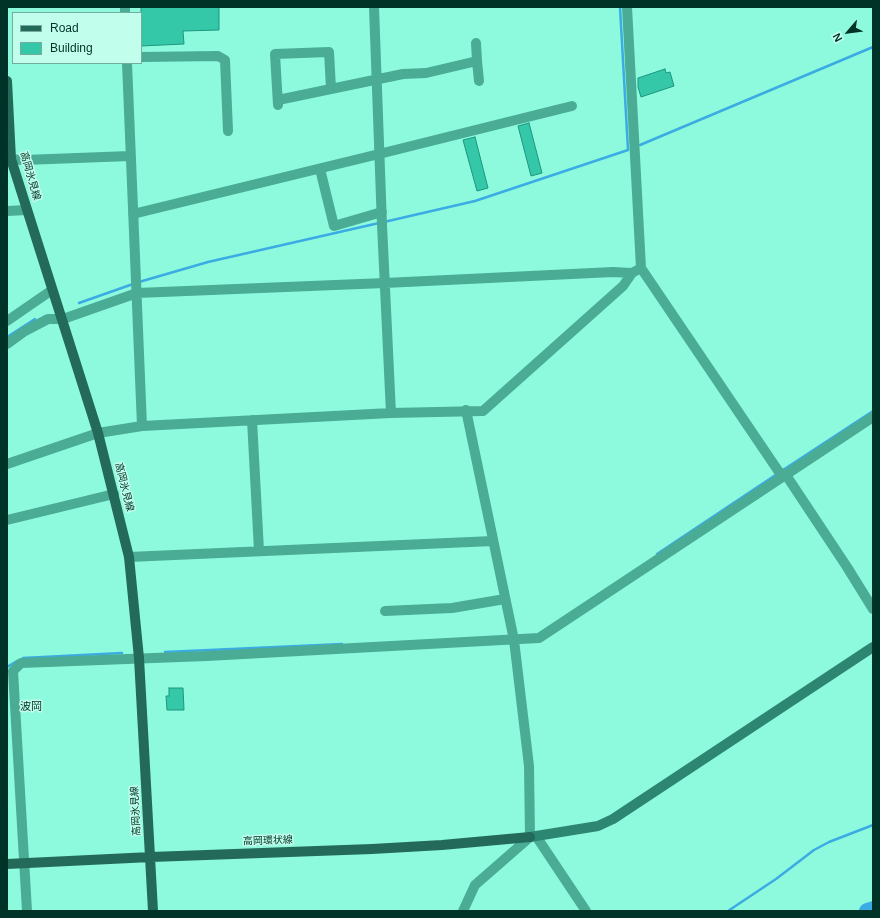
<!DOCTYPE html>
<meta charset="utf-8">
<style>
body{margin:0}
#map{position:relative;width:880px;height:918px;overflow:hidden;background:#8efadd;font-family:Arial,sans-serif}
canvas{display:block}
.frame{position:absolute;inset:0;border:8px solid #003328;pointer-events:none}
.legend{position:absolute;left:12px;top:12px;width:130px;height:52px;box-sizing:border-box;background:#c2feec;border:1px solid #74ad9e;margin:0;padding:5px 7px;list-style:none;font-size:12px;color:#003328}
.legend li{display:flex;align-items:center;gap:8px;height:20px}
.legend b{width:20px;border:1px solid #74ad9e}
.north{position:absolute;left:828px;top:12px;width:40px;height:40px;-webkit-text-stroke:3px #c2feec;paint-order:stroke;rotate:242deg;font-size:11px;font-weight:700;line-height:16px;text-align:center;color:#003328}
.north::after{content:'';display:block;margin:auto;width:14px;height:18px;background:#003328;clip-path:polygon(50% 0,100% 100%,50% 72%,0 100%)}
</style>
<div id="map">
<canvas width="880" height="918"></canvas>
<div class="frame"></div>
<ul class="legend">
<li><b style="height:5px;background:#236a5a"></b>Road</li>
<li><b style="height:11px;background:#34c7a8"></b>Building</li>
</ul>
<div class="north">N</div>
</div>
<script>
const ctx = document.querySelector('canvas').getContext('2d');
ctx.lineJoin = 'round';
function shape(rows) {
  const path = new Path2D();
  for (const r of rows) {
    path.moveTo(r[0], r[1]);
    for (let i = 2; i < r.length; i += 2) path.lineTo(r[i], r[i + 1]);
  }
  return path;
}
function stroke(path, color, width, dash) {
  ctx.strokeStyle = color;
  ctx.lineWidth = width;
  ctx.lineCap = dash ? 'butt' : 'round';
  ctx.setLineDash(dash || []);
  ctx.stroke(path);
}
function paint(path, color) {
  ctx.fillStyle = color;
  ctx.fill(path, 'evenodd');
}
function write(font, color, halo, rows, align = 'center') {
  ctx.font = font + ' Arial,"Noto Sans JP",sans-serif';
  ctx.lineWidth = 3;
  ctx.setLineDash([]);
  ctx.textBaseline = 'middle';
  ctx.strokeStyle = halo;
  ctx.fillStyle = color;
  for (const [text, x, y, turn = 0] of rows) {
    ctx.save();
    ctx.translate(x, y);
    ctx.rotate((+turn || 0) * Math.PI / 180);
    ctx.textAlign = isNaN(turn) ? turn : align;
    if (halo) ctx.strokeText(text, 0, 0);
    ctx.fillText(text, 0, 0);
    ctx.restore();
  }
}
stroke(shape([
 [640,145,873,47],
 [384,222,475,201,628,150,620,7],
 [139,282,208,262,379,223],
 [79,303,133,284],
 [7,337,35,319],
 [783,470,873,411],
 [657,554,777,474],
 [165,652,342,644],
 [23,658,122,653],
 [7,667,17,661],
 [728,911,776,879,814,850,829,842,873,825]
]), '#3babe3', 2.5);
stroke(shape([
 [867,911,873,909]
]), '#3babe3', 16);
const building = shape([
 [141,7,219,7,219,30,183,31,184,44,141,46,141,7],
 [665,69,666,73,670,72,674,86,641,97,638,87,638,78,665,69],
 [529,123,542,173,531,176,518,126,529,123],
 [475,137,488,188,477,191,463,140,475,137],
 [169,688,183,688,184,710,167,710,166,696,169,696,169,688]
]);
paint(building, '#34c7a8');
stroke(building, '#1c977f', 1);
stroke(shape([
 [125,7,125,13],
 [374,7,382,225,391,413],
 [627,7,641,268,779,472,786,475,847,567,873,609],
 [476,43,477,61],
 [141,57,218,56,225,60,228,131],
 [127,63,142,426],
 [278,100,403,74,426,73,477,61,479,81],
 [278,105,275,54,329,52,331,89],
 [7,159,24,160,130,156],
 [320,169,334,226,382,212],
 [7,211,27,210],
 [133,214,379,154,572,106],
 [7,321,52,290],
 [7,344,25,331,48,319,63,319,137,293,385,283,613,272,632,273],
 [252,420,259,551],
 [7,464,98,433,142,426,391,413,483,411,623,286,632,273,641,268],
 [7,520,114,494],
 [129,557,493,541],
 [385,611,452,608,505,599],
 [536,836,586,911],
 [27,911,13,671,21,663,207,656,539,638,873,417],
 [463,911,475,885,530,837,529,766,514,640,466,410]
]), '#4aac95', 10);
stroke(shape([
 [530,837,598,826,613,819,873,647]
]), '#2d8672', 10);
stroke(shape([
 [7,81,11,159,98,433,129,557,139,658,153,911],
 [7,864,151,857,372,849,442,845,530,837]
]), '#236a5a', 10);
write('10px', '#003328', '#c2feec', [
 ["高岡氷見線",30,176,74],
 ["高岡氷見線",124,487,76],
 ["高岡氷見線",136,811,-93],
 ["高岡環状線",268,841,-2]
]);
write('11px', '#003328', '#c2feec', [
 ["波岡",31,707]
]);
</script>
